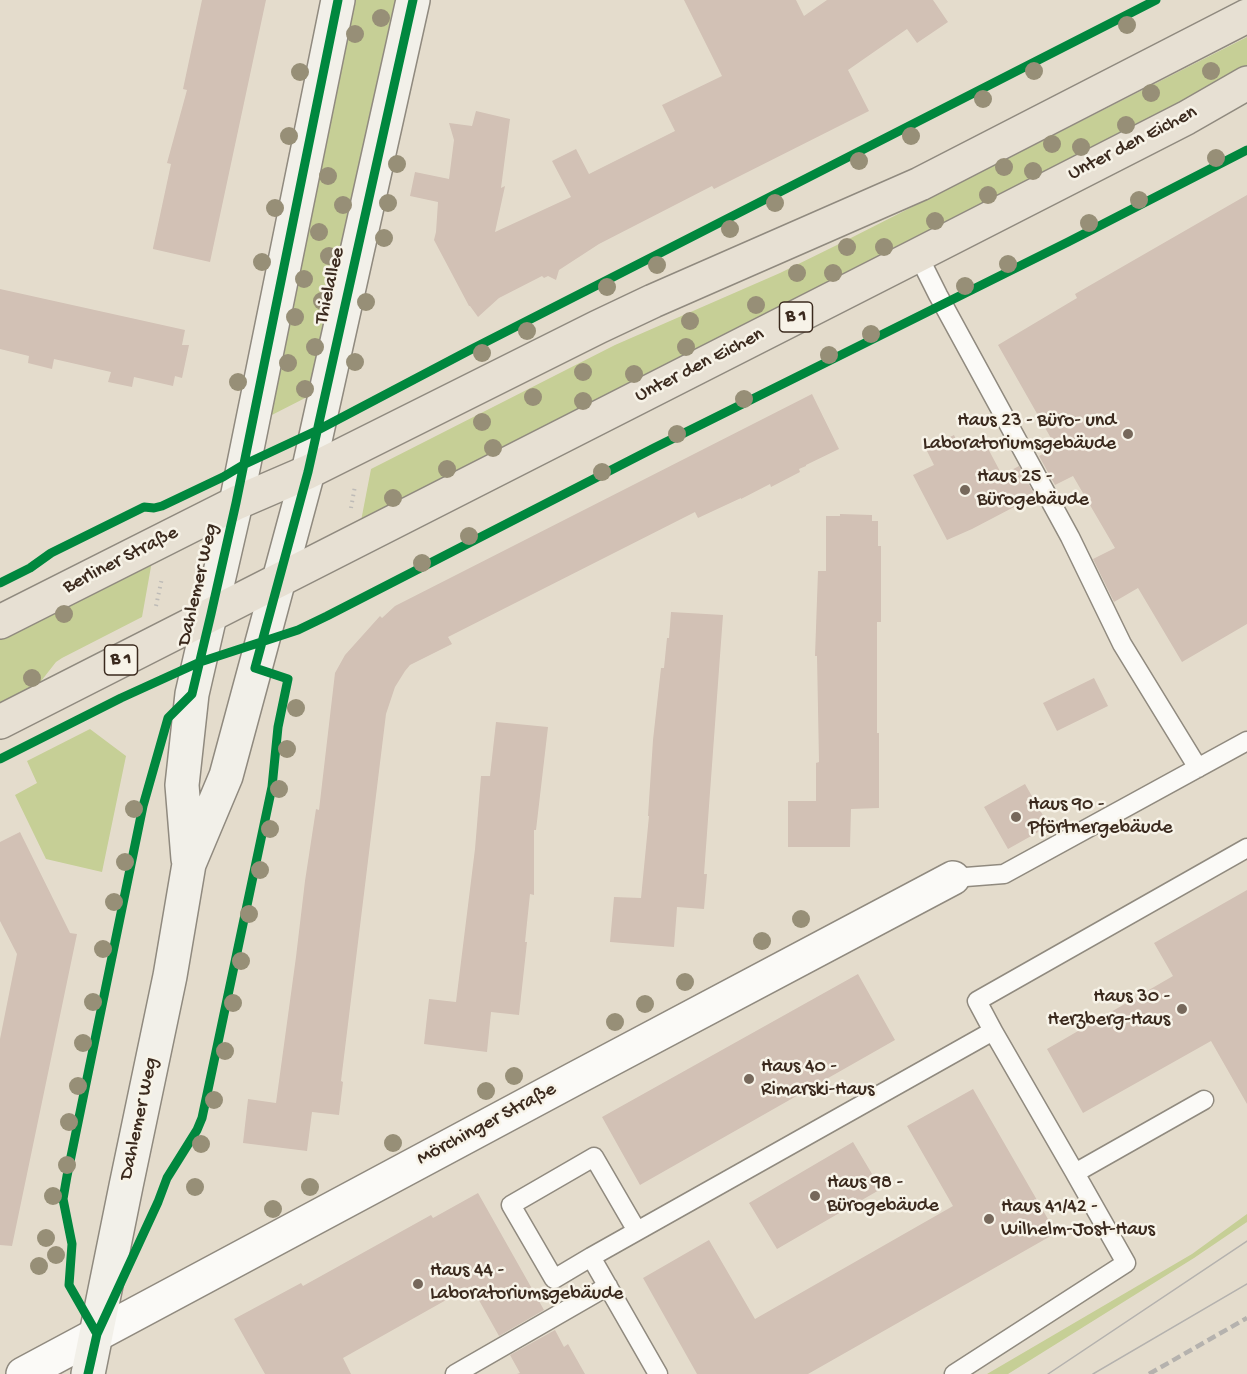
<!DOCTYPE html>
<meta charset="utf-8">
<style>
body{margin:0}
canvas{display:block;background:#e4dccc}
</style>
<canvas width="1247" height="1374"></canvas>
<script>
const ctx = document.querySelector('canvas').getContext('2d');
ctx.lineJoin = 'round';
function paint(path, color) {
  ctx.fillStyle = color;
  ctx.fill(path, 'evenodd');
}
function shape(rows) {
  const path = new Path2D();
  for (const r of rows) {
    path.moveTo(r[0], r[1]);
    for (let i = 2; i < r.length; i += 2) path.lineTo(r[i], r[i + 1]);
  }
  return path;
}
function stroke(path, color, width, dash) {
  ctx.strokeStyle = color;
  ctx.lineWidth = width;
  ctx.lineCap = dash ? 'butt' : 'round';
  ctx.setLineDash(dash || []);
  ctx.stroke(path);
}
function write(font, color, halo, rows, align = 'center') {
  ctx.font = font + ' "Gochi Hand",sans-serif';
  ctx.lineWidth = 5;
  ctx.setLineDash([]);
  ctx.textBaseline = 'middle';
  ctx.strokeStyle = halo;
  ctx.fillStyle = color;
  for (const [text, x, y, turn = 0] of rows) {
    ctx.save();
    ctx.translate(x, y);
    ctx.rotate((+turn || 0) * Math.PI / 180);
    ctx.textAlign = isNaN(turn) ? turn : align;
    if (halo) ctx.strokeText(text, 0, 0);
    ctx.fillText(text, 0, 0);
    ctx.restore();
  }
}
paint(shape([
 [356,0,399,0,313,394,264,419],
 [1247,37,1247,65,1143,123,361,521,371,469,615,345,780,273,839,244],
 [152,561,142,617,62,658,56,662,38,685,0,705,0,639],
 [90,729,126,756,102,872,46,859,15,795,37,783,27,761],
 [1247,1214,1247,1222,1194,1258,1008,1374,987,1374,1192,1254]
]), '#c6cf96');
paint(shape([
 [202,0,266,0,210,262,153,249,153,248,171,164,167,163,187,90,183,89],
 [684,0,796,0,804,16,827,0,933,0,948,22,917,43,907,29,848,70,869,111,714,189,712,186,599,244,559,270,556,280,548,276,544,278,542,276,499,298,478,317,470,306,469,306,434,240,436,232,438,202,410,196,415,172,449,179,454,140,449,123,472,126,476,111,510,119,501,188,505,186,495,232,571,197,552,161,576,149,589,174,675,131,662,105,722,76],
 [1247,195,1247,624,1182,662,1138,588,1114,602,1093,559,1115,548,1073,476,1055,485,1039,456,1056,447,998,345,1077,298,1075,294],
 [0,289,185,330,182,345,189,345,182,378,175,376,173,386,134,377,132,387,108,382,111,372,54,359,52,369,28,363,29,356,0,349],
 [812,394,839,449,806,465,806,466,799,469,800,472,771,487,770,484,741,499,741,498,698,518,695,512,448,637,452,644,410,665,405,671,395,687,386,714,341,1081,343,1082,339,1115,312,1112,307,1151,243,1143,248,1099,276,1103,296,957,305,881,316,809,319,810,335,673,345,655,380,616,382,618,395,606],
 [954,435,961,450,983,439,1002,475,1019,466,1035,496,972,529,947,540,913,475,934,465,926,449],
 [840,514,872,515,872,521,878,521,878,546,881,546,881,622,877,622,877,733,879,733,879,808,851,809,850,847,788,847,788,801,816,801,816,763,819,762,817,656,815,656,818,571,826,571,826,516,840,516],
 [671,612,723,615,704,874,707,874,704,909,677,907,674,947,610,942,614,897,641,898,649,816,648,816,653,740,661,668,664,668,667,638,669,638],
 [1094,678,1108,706,1057,731,1043,703],
 [496,722,548,727,536,830,534,830,534,895,530,894,525,942,527,942,519,1015,491,1012,487,1052,424,1044,429,999,456,1002,475,849,481,776,490,776],
 [1025,784,1049,826,1008,849,984,807],
 [20,832,70,933,77,934,12,1246,0,1245,0,1039,17,954,0,921,0,842],
 [1247,890,1247,1104,1211,1041,1083,1113,1047,1049,1173,976,1154,943],
 [858,974,895,1040,640,1185,602,1117],
 [973,1089,1056,1233,808,1374,697,1374,643,1278,709,1240,755,1319,953,1206,907,1126],
 [853,1142,881,1189,777,1249,749,1203],
 [478,1193,544,1310,499,1336,471,1286,343,1358,351,1374,265,1374,234,1319,301,1283,303,1286,431,1215,433,1218],
 [555,1330,564,1347,568,1344,585,1374,517,1374,520,1373,510,1355]
]), '#d2c1b5');
const service = shape([
 [918,255,938,295,1070,537,1122,644,1198,768],
 [953,878,1004,874,1247,741],
 [993,1031,1075,1173,1204,1100],
 [591,1257,554,1279,511,1205,594,1157,637,1231],
 [455,1374,608,1286],
 [658,1374,591,1257,993,1031,977,1001,1247,848],
 [954,1374,1126,1263,1075,1173]
]);
const minor = shape([
 [23,1374,574,1079,953,878]
]);
const secondary = shape([
 [188,859,182,785,192,694,236,503,338,0],
 [88,1374,126,1186,170,976,189,864,226,776,308,472,413,0]
]);
const primary = shape([
 [0,622,236,503,308,472,598,327,653,301,920,184,1247,16],
 [0,722,918,255,1186,118,1247,83]
]);
stroke(service, '#908a7f', 21);
stroke(minor, '#908a7f', 36);
stroke(secondary, '#908a7f', 36);
stroke(primary, '#908a7f', 36);
stroke(shape([
 [351,508,355,486],
 [156,606,162,578]
]), '#bebbb7', 4, [1.5, 4.5]);
stroke(service, '#fbfaf7', 18);
stroke(minor, '#fbfaf7', 33);
stroke(secondary, '#f2f0e9', 33);
stroke(primary, '#e7e0d3', 33);
stroke(shape([
 [1048,1374,1247,1241],
 [1093,1374,1247,1284]
]), '#b5b2ae', 1.5);
stroke(shape([
 [1149,1374,1247,1318]
]), '#b5b2ae', 4.5, [9, 4.5]);
stroke(shape([
 [0,583,30,568,51,553,144,507,154,508,162,506,223,477,243,465,318,430,470,350,1156,0],
 [0,759,121,698,200,662,298,630,327,616,654,448,1068,242,1247,150],
 [97,1334,69,1285,72,1244,63,1199,67,1176,143,806,168,718,192,694,211,614,236,503,338,0],
 [88,1374,97,1334,158,1202,167,1178,197,1130,202,1118,272,787,278,727,288,679,255,668,308,472,413,0]
]), '#00873e', 9);
ctx.fillStyle = '#978f77';
for (const [x, y] of [
 [381,18],
 [1127,25],
 [355,34],
 [1034,71],
 [1211,71],
 [300,72],
 [1151,93],
 [983,99],
 [1126,125],
 [289,136],
 [911,136],
 [1052,144],
 [1081,147],
 [1216,158],
 [859,161],
 [397,164],
 [1004,167],
 [1033,171],
 [328,176],
 [988,195],
 [1139,200],
 [388,203],
 [775,203],
 [343,205],
 [275,208],
 [935,221],
 [1089,223],
 [730,229],
 [319,232],
 [384,238],
 [847,247],
 [884,247],
 [329,256],
 [262,262],
 [1008,264],
 [657,265],
 [797,273],
 [833,273],
 [304,279],
 [965,286],
 [607,287],
 [322,301],
 [366,302],
 [756,305],
 [295,317],
 [690,321],
 [527,331],
 [871,334],
 [315,347],
 [686,347],
 [482,353],
 [829,355],
 [355,362],
 [288,363],
 [583,372],
 [634,374],
 [238,382],
 [305,389],
 [533,397],
 [744,399],
 [583,401],
 [482,422],
 [677,434],
 [493,448],
 [447,469],
 [602,472],
 [393,498],
 [469,536],
 [422,563],
 [64,614],
 [32,678],
 [296,708],
 [287,749],
 [279,789],
 [134,809],
 [270,829],
 [125,862],
 [260,870],
 [114,902],
 [249,914],
 [801,919],
 [762,941],
 [103,949],
 [241,961],
 [685,982],
 [93,1002],
 [233,1003],
 [645,1004],
 [615,1022],
 [83,1043],
 [225,1051],
 [514,1076],
 [78,1086],
 [486,1091],
 [214,1100],
 [69,1122],
 [393,1143],
 [201,1144],
 [67,1165],
 [195,1187],
 [310,1187],
 [53,1196],
 [273,1209],
 [46,1238],
 [56,1255],
 [39,1266]
]) {
  ctx.beginPath();
  ctx.arc(x, y, 9, 0, 2 * Math.PI);
  ctx.fill();
}
for (const [x, y, r, color] of [
 [1128,434,6,"#76685b"],
 [965,490,6,"#76685b"],
 [1016,817,6,"#76685b"],
 [1182,1009,6,"#76685b"],
 [749,1079,6,"#76685b"],
 [815,1196,6,"#76685b"],
 [989,1219,6,"#76685b"],
 [418,1284,6,"#76685b"]
]) {
  const dot = new Path2D();
  dot.arc(x, y, r, 0, 2 * Math.PI);
  ctx.fillStyle = color;
  ctx.fill(dot);
  stroke(dot, '#f7f3e8', 2);
}
for (const [x, y, w] of [
 [796,317,33],
 [121,660,33]
]) {
  const box = new Path2D();
  box.roundRect(x - w / 2, y - 15, w, 30, 4.5);
  ctx.fillStyle = '#f7f3e8';
  ctx.fill(box);
  stroke(box, '#3b2a1e', 1.5);
}
write('bold 18px', '#3b2a1e', null, [
 ["B 1",796,317],
 ["B 1",121,660]
]);
write('20px', '#3b2a1e', '#f7f3e8', [
 ["Unter den Eichen",1133,144,-27],
 ["Thielallee",331,286,-77],
 ["Unter den Eichen",700,366,-27],
 ["Berliner Straße",121,561,-27],
 ["Dahlemer Weg",199,585,-77],
 ["Dahlemer Weg",140,1119,-78],
 ["Mörchinger Straße",487,1125,-28]
]);
write('20px', '#3b2a1e', '#f7f3e8', [
 ["Haus 23 - Büro- und",1116,422,"right"],
 ["Laboratoriumsgebäude",1116,445,"right"],
 ["Haus 25 -",977,478],
 ["Bürogebäude",977,501],
 ["Haus 90 -",1028,806],
 ["Pförtnergebäude",1028,829],
 ["Haus 30 -",1170,998,"right"],
 ["Herzberg-Haus",1170,1021,"right"],
 ["Haus 40 -",761,1068],
 ["Rimarski-Haus",761,1091],
 ["Haus 98 -",827,1184],
 ["Bürogebäude",827,1207],
 ["Haus 41/42 -",1001,1208],
 ["Wilhelm-Jost-Haus",1001,1231],
 ["Haus 44 -",430,1272],
 ["Laboratoriumsgebäude",430,1295]
], 'left');
</script>
